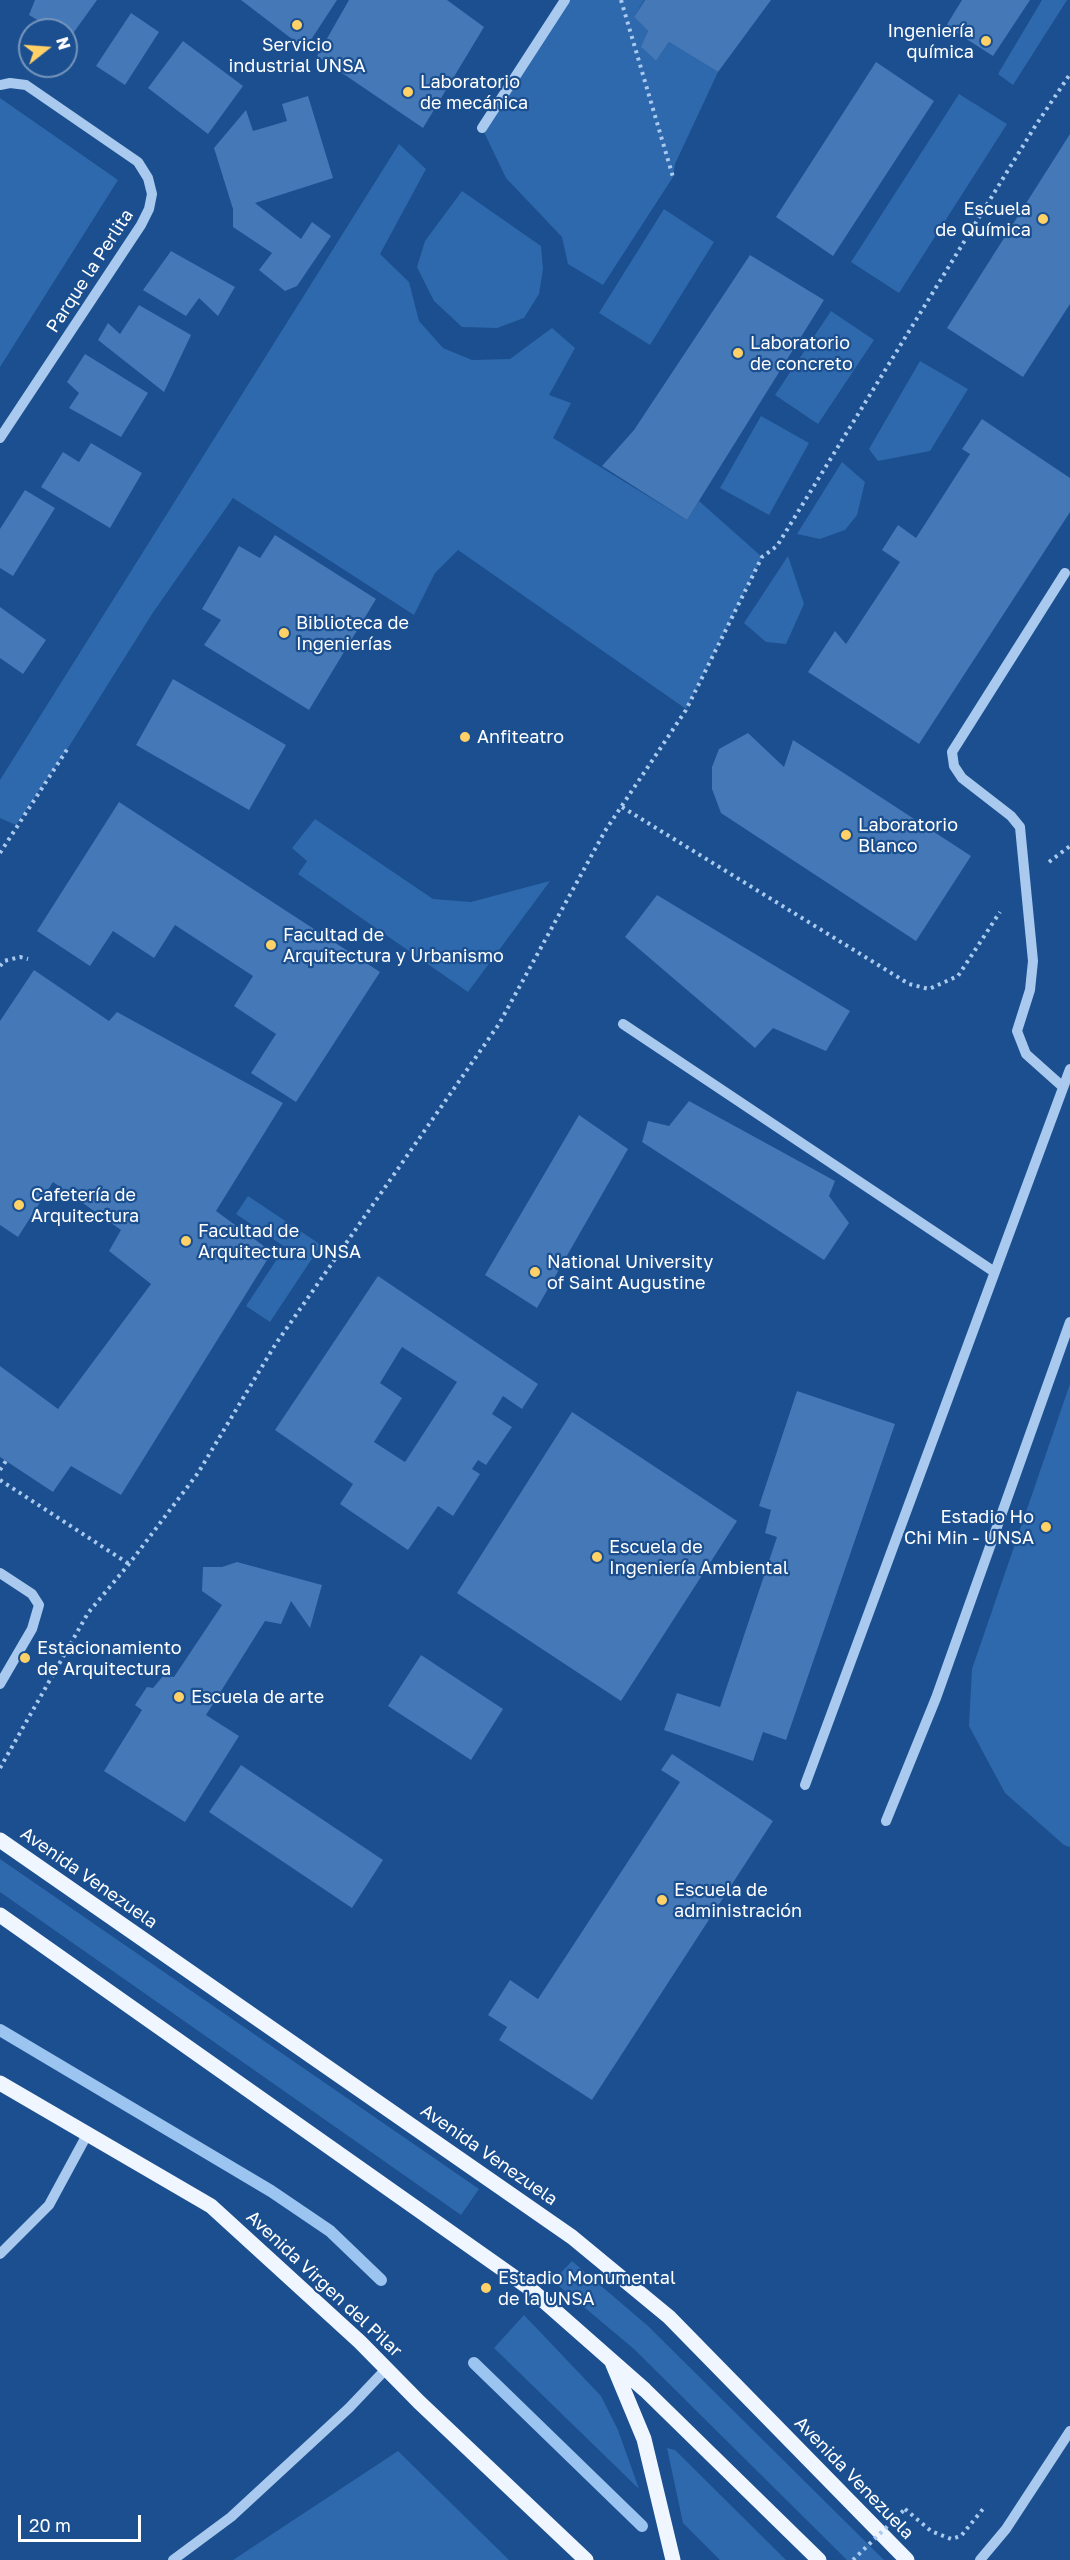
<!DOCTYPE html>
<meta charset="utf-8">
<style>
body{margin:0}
#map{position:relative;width:1070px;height:2560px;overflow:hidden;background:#1b4f8f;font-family:"Golos Text",sans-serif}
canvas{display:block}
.north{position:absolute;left:18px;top:18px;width:60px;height:60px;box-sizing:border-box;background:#1b4f8f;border:2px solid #7695bc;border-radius:50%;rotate:73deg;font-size:16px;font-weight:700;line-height:24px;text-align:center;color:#fff}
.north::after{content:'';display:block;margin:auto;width:21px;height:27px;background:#ffd166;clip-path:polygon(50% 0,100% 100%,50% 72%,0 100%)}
.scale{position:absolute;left:18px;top:2515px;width:123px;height:27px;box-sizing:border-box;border:3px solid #fff;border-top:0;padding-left:8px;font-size:18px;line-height:21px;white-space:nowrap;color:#fff;-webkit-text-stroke:4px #1b4f8f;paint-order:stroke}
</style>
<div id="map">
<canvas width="1070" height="2560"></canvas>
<div class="north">N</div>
<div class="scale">20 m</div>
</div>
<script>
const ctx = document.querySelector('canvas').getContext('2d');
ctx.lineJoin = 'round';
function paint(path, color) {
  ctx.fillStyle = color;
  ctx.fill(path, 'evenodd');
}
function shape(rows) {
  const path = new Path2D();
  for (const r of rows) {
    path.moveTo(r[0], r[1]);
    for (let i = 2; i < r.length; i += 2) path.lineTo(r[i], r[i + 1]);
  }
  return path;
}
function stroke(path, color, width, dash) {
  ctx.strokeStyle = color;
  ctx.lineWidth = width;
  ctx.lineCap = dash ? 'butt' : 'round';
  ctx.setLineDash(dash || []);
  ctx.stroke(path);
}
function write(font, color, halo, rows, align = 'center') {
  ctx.font = font + ' "Golos Text",sans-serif';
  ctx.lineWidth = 4.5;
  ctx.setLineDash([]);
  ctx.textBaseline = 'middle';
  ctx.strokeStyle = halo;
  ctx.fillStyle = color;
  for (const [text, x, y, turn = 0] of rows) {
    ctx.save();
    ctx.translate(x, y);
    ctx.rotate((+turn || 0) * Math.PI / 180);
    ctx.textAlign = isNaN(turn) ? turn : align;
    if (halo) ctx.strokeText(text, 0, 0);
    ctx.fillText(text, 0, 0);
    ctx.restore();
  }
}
paint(shape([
 [565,0,644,0,634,17,648,31,642,48,656,61,669,42,718,72,675,164,673,177,603,285,568,264,562,237,506,178,482,128],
 [1042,0,1067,0,1013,85,998,74],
 [959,94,1007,124,899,293,851,262],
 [0,98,118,180,0,367],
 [399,144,426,169,380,254,409,282,419,321,443,348,472,360,510,359,552,328,575,348,549,395,571,403,553,438,687,520,699,501,762,557,686,709,458,550,435,573,414,615,233,498,152,614,68,748,16,825,0,818,0,780],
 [462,191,541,246,543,269,539,294,524,318,497,328,462,327,434,301,417,267,425,241],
 [664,209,714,242,650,345,599,313],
 [831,311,874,340,818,424,775,395],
 [920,361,968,389,930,451,878,461,869,449],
 [761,416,809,443,769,515,720,488],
 [842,462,865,482,857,515,845,530,820,539,797,534],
 [788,556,804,604,786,644,766,642,744,623],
 [315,819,433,899,471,902,550,881,468,992,298,874,307,861,292,848],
 [248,1196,321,1245,270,1322,246,1306,285,1247,236,1214],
 [1070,1384,1070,1847,1064,1845,1005,1793,969,1726,972,1669],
 [0,1859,479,2189,461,2215,0,1892],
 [572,2261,648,2326,884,2560,847,2560,634,2349,553,2281],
 [524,2315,601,2396,618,2430,639,2489,494,2348],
 [667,2448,675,2450,786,2560,720,2560,683,2523],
 [398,2451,509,2560,233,2560]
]), '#2e69ad');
stroke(shape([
 [0,2030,271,2191,330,2231,381,2280],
 [474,2363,642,2526]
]), '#9cc4f0', 12);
paint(shape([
 [35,0,97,0,69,39,66,37,66,30,54,30,29,15],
 [241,0,337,0,305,49],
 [349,0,447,0,484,27,423,128,317,56],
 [645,0,771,0,718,72,669,42,656,61,641,47,648,31,634,17],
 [962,0,1030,0,993,56,946,26],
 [131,13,159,32,125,85,96,66],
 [183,41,243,86,208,134,148,88],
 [876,62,934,101,833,256,776,217],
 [308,96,333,178,255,203,301,239,312,222,331,236,297,286,285,291,259,270,272,253,233,227,233,209,214,148,246,110,253,131,287,121,282,104],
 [1070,134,1070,304,1023,377,947,328],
 [171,251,235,287,218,316,199,298,186,316,143,290],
 [750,255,824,300,687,520,602,466,634,430],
 [139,305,191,335,164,392,98,340,108,323,120,334],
 [85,354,148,393,121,437,69,408,79,393,67,382],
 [982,419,1070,478,1070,512,919,744,808,672,835,631,846,644,900,562,882,550,898,525,916,538,970,454,962,449],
 [91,443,142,473,110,528,41,487,63,452,79,462],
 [25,490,55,508,13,576,0,568,0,529],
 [275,535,376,599,309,710,204,645,221,620,202,609,239,546,260,558],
 [0,607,46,640,23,674,0,658],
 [173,679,286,745,249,810,136,745],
 [748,733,784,767,793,740,971,856,916,941,721,813,712,789,712,767,719,749],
 [119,802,380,972,296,1102,251,1073,276,1034,234,1006,253,976,175,925,154,958,113,931,90,966,37,931],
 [657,895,850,1011,826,1051,773,1028,755,1048,625,937],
 [34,970,109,1021,117,1012,283,1103,216,1211,272,1252,121,1495,71,1466,53,1492,0,1457,0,1366,58,1409,151,1284,109,1251,121,1230,53,1182,18,1237,0,1225,0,1021],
 [689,1101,835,1181,829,1196,849,1223,824,1260,642,1142,648,1121,669,1126],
 [579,1115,628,1149,537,1308,485,1275],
 [378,1276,538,1384,522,1409,503,1396,492,1414,512,1427,486,1465,478,1460,472,1469,480,1474,453,1516,438,1506,408,1550,340,1504,353,1484,275,1430],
 [402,1347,457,1382,405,1462,374,1442,402,1398,380,1383],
 [797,1391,895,1424,786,1740,763,1732,753,1761,664,1730,677,1693,720,1707,777,1537,765,1533,771,1510,759,1506],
 [572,1412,737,1521,621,1701,457,1593],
 [237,1562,322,1585,310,1628,291,1601,281,1624,265,1621,206,1715,239,1736,185,1822,104,1771,142,1710,135,1705,147,1687,153,1688,164,1675,174,1677,222,1605,202,1591,203,1567,222,1567],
 [421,1655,503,1709,471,1760,388,1706],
 [672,1754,773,1821,592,2100,499,2040,507,2027,488,2015,510,1980,538,1999,680,1782,661,1770],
 [241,1765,383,1860,352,1908,209,1812]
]), '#4478b7');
stroke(shape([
 [621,0,673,177],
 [622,807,909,984,929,989,958,976,1000,912],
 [0,853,68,748],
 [1049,862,1070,846],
 [0,966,4,961,20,957,28,959],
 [0,1470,6,1461],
 [0,1480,129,1564],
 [0,1768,88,1613,129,1564,198,1473,275,1345,499,1024,605,831,686,710,762,557,777,546,1034,128,1070,74],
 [905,2509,931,2531,951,2539,961,2536,983,2509]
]), '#a9c9ee', 4, [3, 4.5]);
stroke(shape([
 [0,85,10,83,26,85,138,162,148,178,152,194,149,209,141,225,0,438],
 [482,128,565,0],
 [623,1024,993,1271],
 [1063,1087,1026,1054,1017,1031,1030,990,1033,961,1020,827,1011,816,962,778,954,766,952,752,1065,573],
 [0,1573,32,1594,39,1605,32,1629,0,1684],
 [805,1785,1070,1069],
 [886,1821,936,1698,1070,1322],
 [0,2254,49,2205,88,2133],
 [173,2560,231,2517,349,2408,387,2368],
 [980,2560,1006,2529,1070,2431]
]), '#a9c9ee', 10);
stroke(shape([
 [0,1840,572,2237,669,2317,907,2560],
 [0,1915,528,2287,645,2390,819,2560],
 [0,2083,211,2206,360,2342,419,2402,586,2560],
 [612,2362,644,2439,673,2560]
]), '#f0f6ff', 15);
stroke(shape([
 [853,2560,905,2509]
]), '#a9c9ee', 4, [3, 4.5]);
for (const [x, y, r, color] of [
 [297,25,6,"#ffd166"],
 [986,41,6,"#ffd166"],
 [408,92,6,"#ffd166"],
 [1043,219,6,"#ffd166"],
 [738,353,6,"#ffd166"],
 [284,633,6,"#ffd166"],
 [465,737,6,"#ffd166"],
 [846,835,6,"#ffd166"],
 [271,945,6,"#ffd166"],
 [19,1205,6,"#ffd166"],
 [186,1241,6,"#ffd166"],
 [535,1272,6,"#ffd166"],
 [1046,1527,6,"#ffd166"],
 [597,1557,6,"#ffd166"],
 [25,1658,6,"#ffd166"],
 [179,1697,6,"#ffd166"],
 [662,1900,6,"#ffd166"],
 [486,2288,6,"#ffd166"]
]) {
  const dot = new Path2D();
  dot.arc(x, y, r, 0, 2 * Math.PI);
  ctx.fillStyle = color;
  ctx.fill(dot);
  stroke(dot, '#1b4f8f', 2);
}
write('18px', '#fff', '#1b4f8f', [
 ["Ingeniería",974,31,"right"],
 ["química",974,52,"right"],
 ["Servicio",297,45,"center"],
 ["industrial UNSA",297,66,"center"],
 ["Laboratorio",420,82],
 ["de mecánica",420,103],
 ["Escuela",1031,209,"right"],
 ["de Química",1031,230,"right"],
 ["Laboratorio",750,343],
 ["de concreto",750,364],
 ["Biblioteca de",296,623],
 ["Ingenierías",296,644],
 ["Anfiteatro",477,737],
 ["Laboratorio",858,825],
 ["Blanco",858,846],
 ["Facultad de",283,935],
 ["Arquitectura y Urbanismo",283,956],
 ["Cafetería de",31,1195],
 ["Arquitectura",31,1216],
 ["Facultad de",198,1231],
 ["Arquitectura UNSA",198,1252],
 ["National University",547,1262],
 ["of Saint Augustine",547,1283],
 ["Estadio Ho",1034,1517,"right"],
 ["Chi Min - UNSA",1034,1538,"right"],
 ["Escuela de",609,1547],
 ["Ingeniería Ambiental",609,1568],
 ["Estacionamiento",37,1648],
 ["de Arquitectura",37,1669],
 ["Escuela de arte",191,1697],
 ["Escuela de",674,1890],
 ["administración",674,1911],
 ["Estadio Monumental",498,2278],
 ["de la UNSA",498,2299]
], 'left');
write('18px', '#fff', '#1b4f8f', [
 ["Parque la Perlita",90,271,-57],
 ["Avenida Venezuela",89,1878,35],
 ["Avenida Venezuela",489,2155,35],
 ["Avenida Virgen del Pilar",324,2284,43],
 ["Avenida Venezuela",854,2478,46]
]);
</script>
